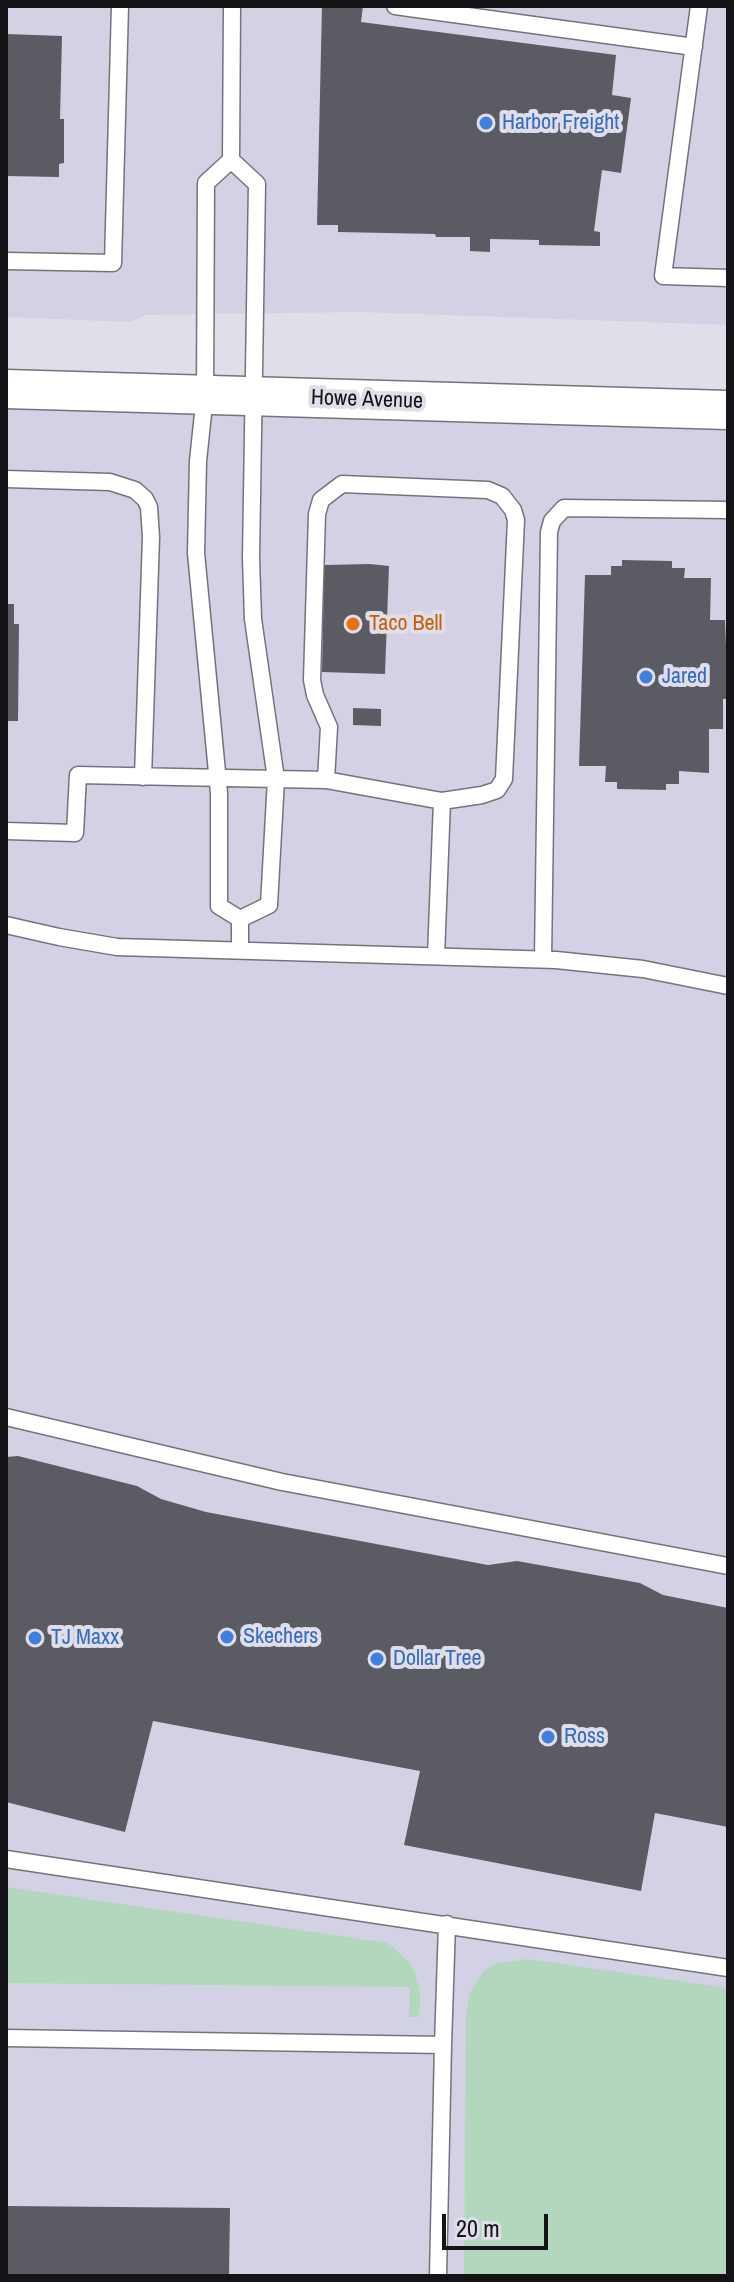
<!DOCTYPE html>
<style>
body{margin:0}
#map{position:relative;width:734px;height:2282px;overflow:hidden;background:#dfdee9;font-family:"Archivo Narrow",sans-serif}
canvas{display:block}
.frame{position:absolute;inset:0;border:8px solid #141418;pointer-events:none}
.scale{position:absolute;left:442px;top:2214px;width:106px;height:36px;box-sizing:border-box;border:4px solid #141418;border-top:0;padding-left:10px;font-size:24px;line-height:28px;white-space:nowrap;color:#141418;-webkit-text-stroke:6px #dfdee9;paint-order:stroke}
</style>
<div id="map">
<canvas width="734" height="2282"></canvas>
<div class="frame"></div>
<div class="scale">20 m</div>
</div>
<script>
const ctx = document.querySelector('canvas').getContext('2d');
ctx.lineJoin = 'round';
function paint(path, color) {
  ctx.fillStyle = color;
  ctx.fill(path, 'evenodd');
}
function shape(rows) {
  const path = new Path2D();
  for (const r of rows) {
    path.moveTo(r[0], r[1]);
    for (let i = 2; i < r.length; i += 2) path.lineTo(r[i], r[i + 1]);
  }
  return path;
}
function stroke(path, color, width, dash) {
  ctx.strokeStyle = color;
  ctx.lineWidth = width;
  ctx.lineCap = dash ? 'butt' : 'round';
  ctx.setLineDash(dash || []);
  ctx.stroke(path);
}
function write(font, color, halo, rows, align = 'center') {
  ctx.font = font + ' "Archivo Narrow",sans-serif';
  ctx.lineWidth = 8;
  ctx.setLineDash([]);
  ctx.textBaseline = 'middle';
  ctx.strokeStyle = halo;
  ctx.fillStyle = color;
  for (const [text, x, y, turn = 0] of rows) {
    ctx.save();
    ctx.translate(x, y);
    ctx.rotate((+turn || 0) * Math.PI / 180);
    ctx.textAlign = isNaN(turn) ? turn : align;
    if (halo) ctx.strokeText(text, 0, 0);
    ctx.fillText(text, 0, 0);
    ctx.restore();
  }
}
paint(shape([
 [6,6,728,6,728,325,360,312,146,315,130,322,6,317],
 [6,389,728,410,728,2276,6,2276]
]), '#d3d2e5');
paint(shape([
 [6,1887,388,1943,410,1963,415,1972,421,1999,418,2017,409,2017,410,1987,6,1983],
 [527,1959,728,1988,728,2276,464,2276,466,2014,470,1993,483,1971,495,1964]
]), '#b3d7bc');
paint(shape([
 [322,6,363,6,361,22,616,55,612,95,631,98,621,173,602,170,594,231,600,232,600,246,539,245,539,240,490,239,490,252,470,251,470,237,436,237,435,234,338,232,338,225,317,225],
 [6,34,62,36,60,119,64,119,64,163,59,164,59,177,6,176],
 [622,560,672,561,672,568,685,568,684,578,711,578,710,620,725,620,728,699,723,699,723,729,709,729,709,773,679,771,679,784,666,784,666,790,617,789,617,782,605,782,606,766,579,766,585,575,611,575,611,566,622,566],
 [370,564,389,566,385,674,322,672,324,565],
 [6,604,14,604,14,624,19,624,18,721,6,721],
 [353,708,381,709,381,726,353,725],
 [18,1456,137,1486,161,1499,206,1512,488,1565,517,1561,640,1583,663,1595,728,1608,728,1827,655,1813,641,1891,404,1845,420,1771,153,1721,125,1832,6,1802,6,1457],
 [6,2206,230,2208,229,2276,6,2276]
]), '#5b5b64');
const service = shape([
 [395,6,694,47],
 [699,6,663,276,728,278],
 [231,160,257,184,251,558,253,619,276,779,269,905,240,919,219,906,219,793,196,553,198,461,205,395,206,183,231,160,232,6],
 [6,261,113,263,120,6],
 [6,479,110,482,135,490,145,499,149,507,151,537,143,777],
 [326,780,329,727,315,695,312,680,317,514,321,500,342,484,488,490,502,496,513,510,516,520,504,779,497,790,482,795,442,801],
 [6,831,75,833,78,775,326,780,442,801,436,956],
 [6,925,59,937,117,947,556,960,643,969,728,986],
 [240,950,240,919],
 [543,959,549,532,552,521,564,508,728,510],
 [6,1417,282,1482,728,1566],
 [6,1859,728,1968],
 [6,2038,443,2045,447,1924],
 [438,2276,443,2045]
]);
const tertiary = shape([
 [6,389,728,410]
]);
stroke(service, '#73737d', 19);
stroke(tertiary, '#73737d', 41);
stroke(service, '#fff', 16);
stroke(tertiary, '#fff', 38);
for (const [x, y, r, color] of [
 [486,123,8,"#3f7fe0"],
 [353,624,8,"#e8710a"],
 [646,677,8,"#3f7fe0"],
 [227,1637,8,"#3f7fe0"],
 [35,1638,8,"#3f7fe0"],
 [377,1659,8,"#3f7fe0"],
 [548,1737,8,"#3f7fe0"]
]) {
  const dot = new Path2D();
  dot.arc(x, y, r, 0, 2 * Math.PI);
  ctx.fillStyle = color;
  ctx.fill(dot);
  stroke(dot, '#dfdee9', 3);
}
write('22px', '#366cbe', '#dfdee9', [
 ["Harbor Freight",502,123],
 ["Jared",662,677],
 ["Skechers",243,1637],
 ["TJ Maxx",51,1638],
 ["Dollar Tree",393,1659],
 ["Ross",564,1737]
], 'left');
write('22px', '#141418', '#dfdee9', [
 ["Howe Avenue",367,400,2]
]);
write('22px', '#c56008', '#dfdee9', [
 ["Taco Bell",369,624]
], 'left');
</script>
